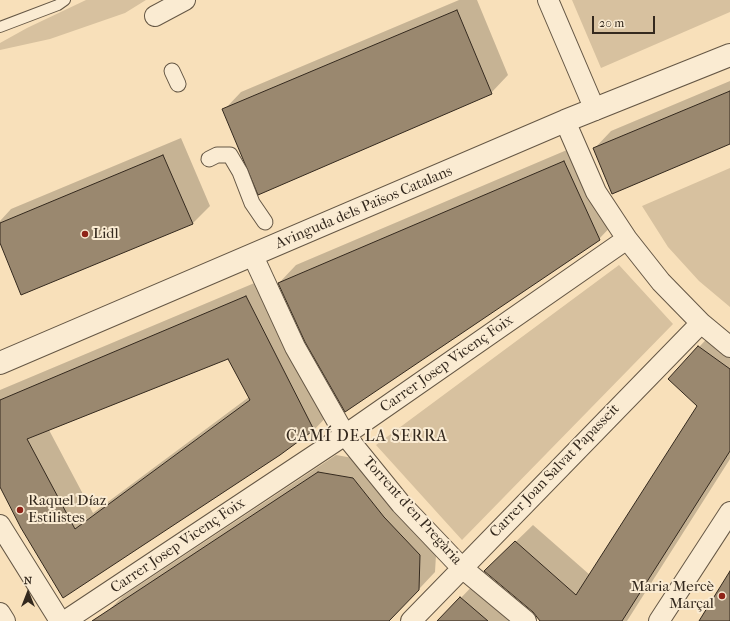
<!DOCTYPE html>
<meta charset="utf-8">
<style>
body{margin:0}
#map{position:relative;width:730px;height:621px;overflow:hidden;background:#f8e0ba;font-family:"IM FELL French Canon",serif}
canvas{display:block}
.north{position:absolute;left:8px;top:573px;width:40px;height:40px;-webkit-text-stroke:3px #faebd2;paint-order:stroke;rotate:0deg;font-size:11px;font-weight:700;line-height:16px;text-align:center;color:#34291e}
.north::after{content:'';display:block;margin:auto;width:14px;height:18px;background:#34291e;clip-path:polygon(50% 0,100% 100%,50% 72%,0 100%)}
.scale{position:absolute;left:592px;top:16px;width:63px;height:18px;box-sizing:border-box;border:2px solid #34291e;border-top:0;padding-left:5px;font-size:12px;line-height:14px;white-space:nowrap;color:#34291e;-webkit-text-stroke:3px #faebd2;paint-order:stroke}
</style>
<div id="map">
<canvas width="730" height="621"></canvas>
<div class="north">N</div>
<div class="scale">20 m</div>
</div>
<script>
const ctx = document.querySelector('canvas').getContext('2d');
ctx.lineJoin = 'round';
function paint(path, color) {
  ctx.fillStyle = color;
  ctx.fill(path, 'evenodd');
}
function shape(rows) {
  const path = new Path2D();
  for (const r of rows) {
    path.moveTo(r[0], r[1]);
    for (let i = 2; i < r.length; i += 2) path.lineTo(r[i], r[i + 1]);
  }
  return path;
}
function stroke(path, color, width, dash) {
  ctx.strokeStyle = color;
  ctx.lineWidth = width;
  ctx.lineCap = dash ? 'butt' : 'round';
  ctx.setLineDash(dash || []);
  ctx.stroke(path);
}
function write(font, color, halo, rows, align = 'center') {
  ctx.font = font + ' "IM FELL French Canon",serif';
  ctx.lineWidth = 4;
  ctx.setLineDash([]);
  ctx.textBaseline = 'middle';
  ctx.strokeStyle = halo;
  ctx.fillStyle = color;
  for (const [text, x, y, turn = 0] of rows) {
    ctx.save();
    ctx.translate(x, y);
    ctx.rotate((+turn || 0) * Math.PI / 180);
    ctx.textAlign = isNaN(turn) ? turn : align;
    if (halo) ctx.strokeText(text, 0, 0);
    ctx.fillText(text, 0, 0);
    ctx.restore();
  }
}
paint(shape([
 [86,0,146,0,125,13,50,39,0,50,0,43,27,28],
 [572,0,730,0,730,12,601,68],
 [730,168,730,307,699,281,668,247,642,206],
 [619,265,673,324,462,540,376,445]
]), '#d7c19f');
paint(shape([
 [459,0,477,0,508,75,491,93,224,110,241,92],
 [730,81,730,143,594,149,611,131],
 [181,138,210,206,193,223,22,293,0,241,0,221,11,209],
 [581,144,616,221,599,239,279,283,296,265],
 [264,279,331,412,314,430,63,597,0,483,0,390],
 [229,358,249,397,93,513,49,430],
 [716,329,730,339,730,459,627,621,542,621,503,554,533,525,590,575,698,406,669,379],
 [336,455,370,461,437,538,435,572,389,621,103,621,106,613,123,596],
 [478,580,527,621,439,621]
]), '#0003');
const building = shape([
 [457,10,492,94,258,195,222,109,457,10],
 [730,91,730,144,612,194,593,148,730,91],
 [163,155,193,224,21,295,0,243,0,223,163,155],
 [564,161,600,240,345,412,305,342,278,283,564,161],
 [246,296,314,430,280,455,63,598,21,528,0,487,0,400,246,296],
 [228,359,250,400,75,529,27,439,228,359],
 [698,346,730,369,730,451,622,621,540,621,533,612,484,571,515,541,576,595,697,406,668,379,698,346],
 [318,472,353,478,384,517,420,555,419,590,389,621,92,621,318,472],
 [730,571,730,621,699,621,730,571],
 [460,597,488,621,437,621,460,597]
]);
paint(building, '#9a886f');
stroke(building, '#34291e', 1);
const service = shape([
 [0,27,58,5,65,0]
]);
const pedestrian = shape([
 [172,71,178,84],
 [209,159,217,155,230,155,240,172,252,203,265,222]
]);
const minor = shape([
 [548,0,595,110],
 [155,16,185,0],
 [565,121,596,192,627,239,661,282,701,323,730,347],
 [253,256,295,347,345,435,401,504,461,567,526,621],
 [0,525,60,621],
 [0,613,5,621],
 [65,621,345,435,627,239],
 [411,621,701,323],
 [659,621,730,512]
]);
const tertiary = shape([
 [0,363,565,121,730,55]
]);
stroke(service, '#655745', 12);
stroke(pedestrian, '#655745', 17);
stroke(minor, '#655745', 22);
stroke(tertiary, '#655745', 24);
stroke(service, '#faebd2', 10);
stroke(pedestrian, '#faebd2', 15);
stroke(minor, '#faebd2', 20);
stroke(tertiary, '#faebd2', 22);
for (const [x, y, r, color] of [
 [85,234,4,"#8f2418"],
 [20,510,4,"#8f2418"],
 [722,596,4,"#8f2418"]
]) {
  const dot = new Path2D();
  dot.arc(x, y, r, 0, 2 * Math.PI);
  ctx.fillStyle = color;
  ctx.fill(dot);
  stroke(dot, '#faebd2', 1.5);
}
write('15px', '#34291e', '#faebd2', [
 ["Avinguda dels Països Catalans",364,208,-23],
 ["Carrer Josep Vicenç Foix",447,364,-35],
 ["Carrer Joan Salvat Papasseit",555,471,-46],
 ["Torrent d'en Pregària",412,511,48],
 ["Carrer Josep Vicenç Foix",178,546,-34]
]);
write('15px', '#34291e', '#faebd2', [
 ["Lidl",93,234],
 ["Raquel Díaz",28,501],
 ["Estilistes",28,518],
 ["Maria Mercè",714,587,"right"],
 ["Marçal",714,604,"right"]
], 'left');
ctx.letterSpacing = '1px';
write('16px', '#34291e', '#faebd2', [
 ["CAMÍ DE LA SERRA",367,437]
]);
ctx.letterSpacing = '0px';
</script>
